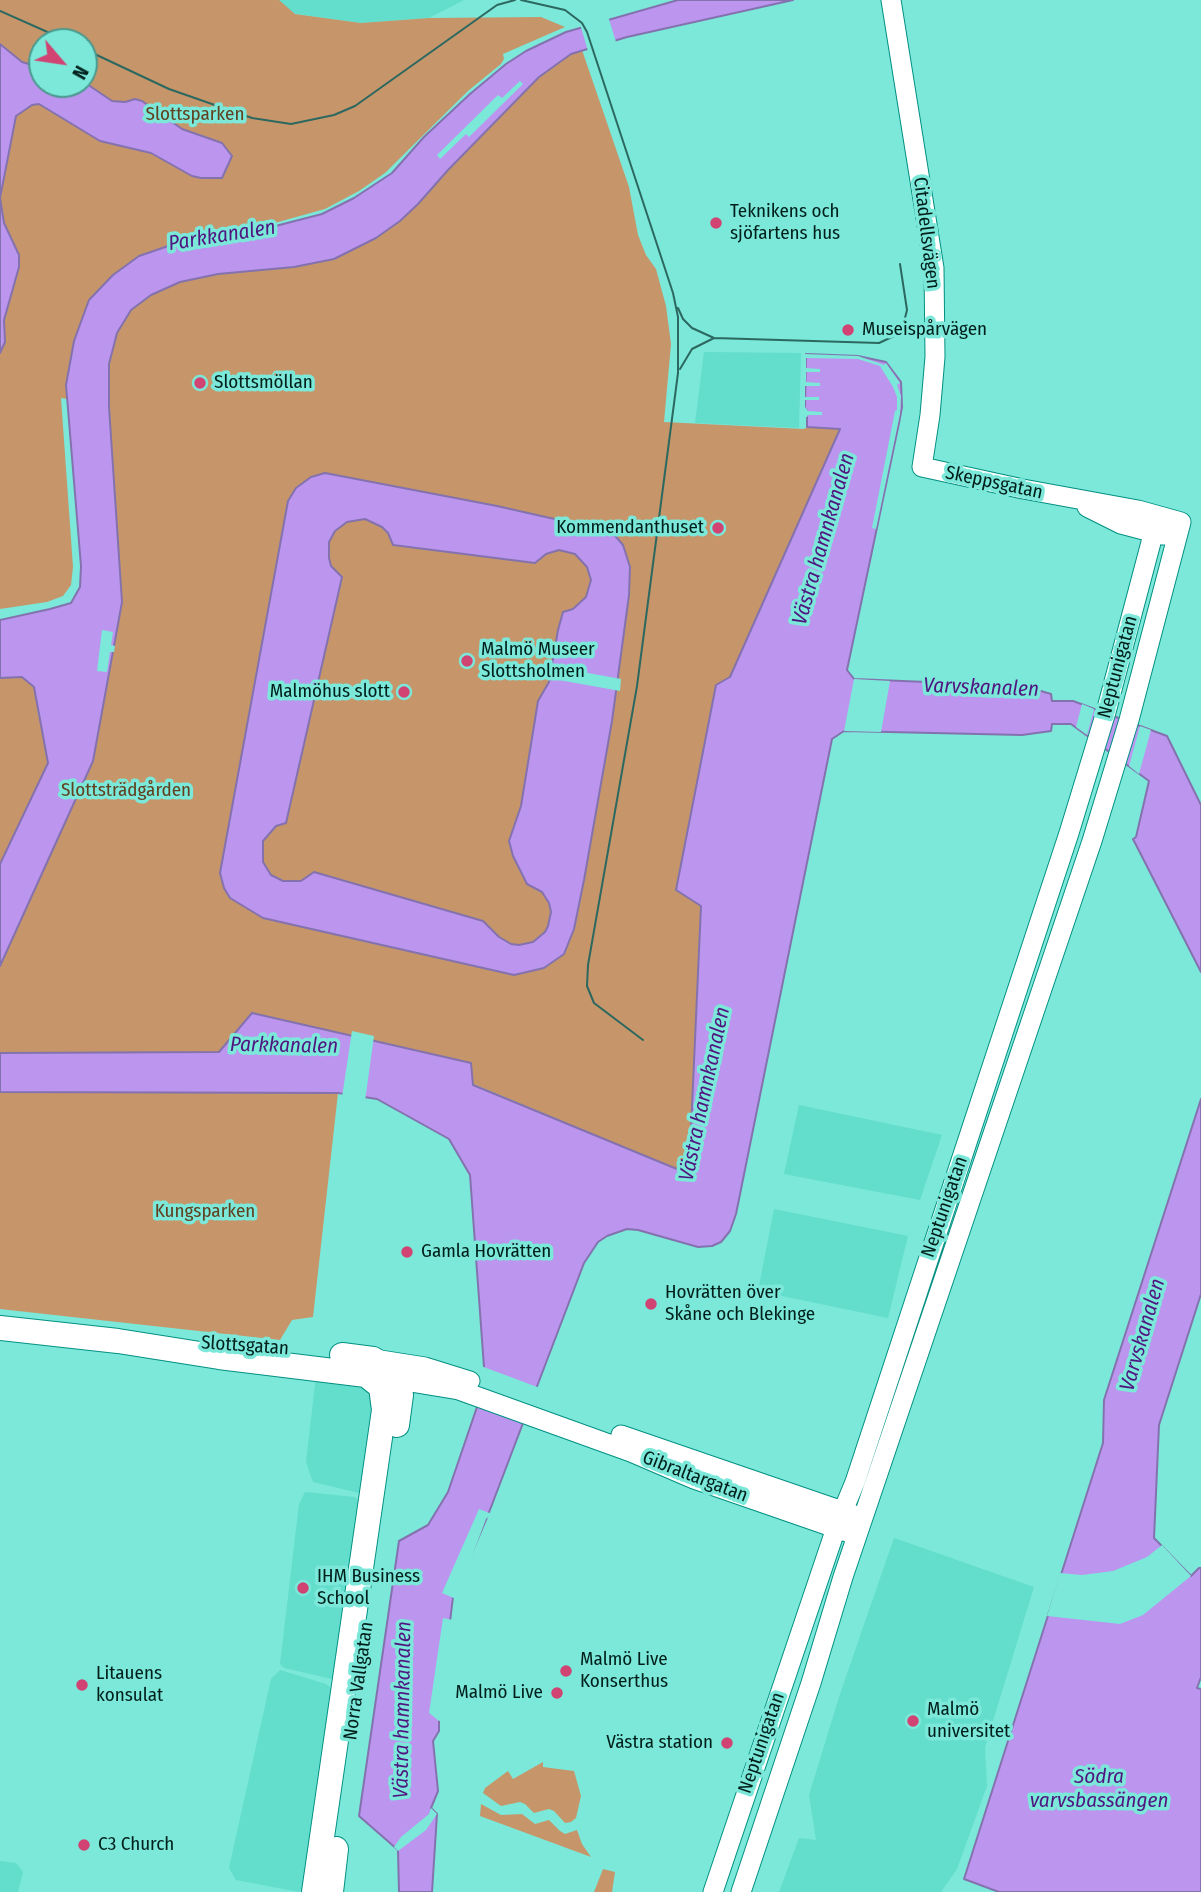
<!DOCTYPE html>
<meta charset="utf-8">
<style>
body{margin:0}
#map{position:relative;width:1201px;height:1892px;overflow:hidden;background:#7be8d9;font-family:"Fira Sans Condensed",sans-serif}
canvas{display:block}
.north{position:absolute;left:28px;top:28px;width:70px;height:70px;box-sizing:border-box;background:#7be8d9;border:2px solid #4a988d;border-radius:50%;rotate:119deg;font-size:19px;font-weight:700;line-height:28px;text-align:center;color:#001f1b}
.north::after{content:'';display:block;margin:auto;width:24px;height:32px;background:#d04373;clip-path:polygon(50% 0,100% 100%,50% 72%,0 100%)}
</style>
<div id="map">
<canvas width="1201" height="1892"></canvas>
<div class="north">N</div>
</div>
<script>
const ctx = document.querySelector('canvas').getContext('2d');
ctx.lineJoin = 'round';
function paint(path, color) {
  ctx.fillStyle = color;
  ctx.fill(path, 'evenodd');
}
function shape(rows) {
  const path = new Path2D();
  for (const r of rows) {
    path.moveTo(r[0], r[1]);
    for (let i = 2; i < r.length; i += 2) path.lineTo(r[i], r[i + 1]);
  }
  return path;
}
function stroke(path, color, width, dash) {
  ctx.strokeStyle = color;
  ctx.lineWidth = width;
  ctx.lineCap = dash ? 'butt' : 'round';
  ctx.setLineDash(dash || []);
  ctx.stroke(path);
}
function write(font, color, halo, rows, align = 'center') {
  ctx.font = font + ' "Fira Sans Condensed",sans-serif';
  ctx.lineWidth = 7;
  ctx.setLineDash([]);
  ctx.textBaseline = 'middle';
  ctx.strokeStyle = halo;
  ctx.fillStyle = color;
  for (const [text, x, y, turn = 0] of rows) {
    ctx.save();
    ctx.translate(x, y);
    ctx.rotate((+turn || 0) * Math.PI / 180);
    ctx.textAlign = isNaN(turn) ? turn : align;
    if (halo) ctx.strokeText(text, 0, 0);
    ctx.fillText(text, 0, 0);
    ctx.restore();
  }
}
paint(shape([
 [279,0,464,0,429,18,361,23,276,11],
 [704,352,801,353,799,428,695,423],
 [799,1105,942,1135,920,1200,784,1174],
 [774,1209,908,1236,888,1318,758,1291],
 [327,1373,376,1390,368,1483,359,1493,313,1482,306,1462,316,1376],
 [305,1492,355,1497,365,1508,343,1667,332,1679,284,1668,280,1664,299,1504],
 [894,1538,1034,1587,985,1747,987,1786,957,1869,941,1892,779,1892,799,1838,816,1840,809,1795,840,1694],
 [280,1670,326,1684,337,1693,309,1885,299,1892,236,1880,229,1868,271,1679],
 [0,1861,16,1863,23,1872,18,1892,0,1892]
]), '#63ddcc');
paint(shape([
 [0,0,279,0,295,14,361,23,429,18,541,17,565,27,503,54,504,59,501,64,468,91,385,173,359,191,325,209,264,226,174,244,74,341,66,385,67,399,61,398,73,567,71,585,63,596,47,602,0,609],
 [42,42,84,42,84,84,42,84],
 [570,48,582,50,629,187,638,235,646,255,656,269,666,306,671,344,664,422,804,429,807,427,841,428,730,678,716,685,676,889,701,906,689,1174,473,1084,471,1063,253,1013,219,1052,0,1053,0,966,93,761,122,603,109,407,109,364,117,333,131,310,151,295,180,282,218,274,294,267,334,259,376,238,400,221,418,204,517,94],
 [17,676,29,681,36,691,38,715,43,727,48,763,0,864,0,678],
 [0,1092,338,1093,313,1317,292,1320,280,1340,0,1309],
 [543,1762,543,1767,574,1771,581,1796,576,1818,571,1822,565,1823,554,1811,549,1809,534,1813,525,1804,520,1802,501,1806,483,1793,485,1788,508,1771,513,1779],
 [481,1804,501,1815,522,1814,535,1824,549,1820,560,1831,565,1834,577,1830,582,1844,591,1857,480,1816],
 [603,1869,615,1872,612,1892,594,1892]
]), '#c6966a');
const water = shape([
 [678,0,793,0,627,37,571,54,539,77,448,170,418,204,400,221,376,238,334,259,294,267,218,274,180,282,151,295,131,310,117,333,109,364,109,407,122,602,93,761,0,966,0,864,48,763,34,687,22,677,0,678,0,620,50,609,71,603,80,587,81,566,66,385,74,341,89,300,113,275,139,256,174,244,264,229,322,214,354,198,392,173,424,137,470,94,506,64,526,51,566,32,678,0],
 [0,44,22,62,42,68,42,84,84,84,84,82,112,101,125,102,135,99,142,101,182,129,222,143,232,156,222,178,201,178,192,176,151,153,100,141,39,104,32,105,16,116,0,198,4,223,19,255,19,267,4,320,5,342,0,353,0,44],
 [806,354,858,356,886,362,901,382,902,407,899,423,847,670,854,679,1024,686,1051,694,1052,701,1073,701,1167,736,1201,805,1201,972,1133,839,1136,837,1149,781,1071,724,1052,724,1051,731,1022,735,844,731,832,739,736,1214,730,1231,721,1242,712,1246,698,1247,638,1230,627,1229,607,1236,598,1242,584,1263,488,1515,453,1597,439,1712,439,1731,433,1741,438,1791,431,1808,437,1814,432,1892,399,1892,398,1850,359,1816,399,1541,428,1525,448,1492,477,1407,484,1367,470,1175,449,1139,377,1099,338,1093,0,1092,0,1053,219,1052,252,1013,471,1063,473,1085,689,1174,701,906,676,890,716,685,730,677,840,429,807,427,807,411,805,408,806,354],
 [325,473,497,506,612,532,623,545,630,567,629,595,612,721,584,880,574,929,564,954,544,968,514,975,263,918,230,898,224,888,220,873,288,501,296,488,311,477,325,473],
 [365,519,382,527,388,533,393,545,535,563,546,554,559,550,575,554,587,567,591,580,586,597,573,609,563,612,558,630,549,682,538,701,521,806,509,841,513,856,527,884,542,892,549,903,551,912,548,926,545,932,533,942,519,945,511,944,499,937,483,921,314,872,301,881,283,881,271,875,263,862,263,841,276,826,286,823,342,577,331,566,329,558,329,542,335,531,347,522,365,519],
 [1201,1099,1201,1294,1159,1425,1154,1538,1191,1576,1199,1568,1201,1568,1201,1677,1197,1688,1201,1689,1201,1892,999,1892,964,1879,1103,1443,1104,1400,1201,1099]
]);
paint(water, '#bc95ef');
stroke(water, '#8472af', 2);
paint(shape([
 [608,16,616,42,588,51,580,24],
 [520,81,523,84,469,137,466,134,440,159,437,155,498,95,502,98],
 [803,354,858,356,884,365,886,363,900,383,897,385,901,396,900,414,876,529,872,528,895,411,897,410,897,397,893,387,880,366,858,359,806,358,806,368,820,369,820,372,806,372,806,382,820,383,820,386,805,386,805,397,819,397,819,400,805,400,805,407,808,411,822,412,822,415,808,415,807,417,804,417,801,408],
 [102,630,113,632,111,645,115,646,114,652,110,652,107,672,97,671],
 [550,666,621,679,620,691,548,678],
 [854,679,890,681,881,732,844,731],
 [1082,704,1094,709,1087,735,1076,727],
 [1140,726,1151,730,1139,774,1129,766],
 [352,1031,374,1036,365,1101,342,1097],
 [481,1366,540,1388,526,1424,473,1404],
 [479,1509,492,1514,486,1519,456,1599,442,1593],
 [1162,1545,1191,1576,1143,1615,1120,1624,1047,1616,1060,1573,1082,1575,1113,1571,1147,1557],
 [443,1618,453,1620,442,1720,439,1721,429,1713],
 [431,1808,437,1814,426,1830,398,1851,394,1847,401,1837,429,1814]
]), '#7be8d9');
const minor = shape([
 [1087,507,1121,524,1163,535],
 [374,1359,425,1367,470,1381],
 [386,1378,459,1390,631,1452,694,1479,847,1532],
 [621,1435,854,1515],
 [713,1892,836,1528,855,1482,1069,833,1106,712,1158,516],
 [741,1892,811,1683,843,1577,1092,841,1129,720,1181,522,1138,510,1023,489,922,467,930,415,935,357,934,268,891,0]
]);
const major = shape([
 [0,1328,118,1341,219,1357,366,1375,381,1387,384,1410,314,1892],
 [342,1355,373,1359,392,1371,398,1381,401,1395,397,1425],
 [331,1892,336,1849]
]);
stroke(minor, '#029082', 21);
stroke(major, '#029082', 26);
stroke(minor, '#fff', 19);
stroke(major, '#fff', 24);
stroke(shape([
 [521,0,565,10,582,23,587,32,673,293,678,317,678,373,637,686,588,965,587,986,594,1003,643,1040],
 [0,11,70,42],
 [84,49,169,89,252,118,291,124,334,115,355,106,497,5,515,0],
 [678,308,683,319,692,328,714,338,879,343,894,336,905,318,907,310,900,264],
 [680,369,692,349,714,338]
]), '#2d6860', 2);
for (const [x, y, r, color] of [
 [716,223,7,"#d04373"],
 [848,330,7,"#d04373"],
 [200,383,7,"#d04373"],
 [718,528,7,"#d04373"],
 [467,661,7,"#d04373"],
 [404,692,7,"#d04373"],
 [407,1252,7,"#d04373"],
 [651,1304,7,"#d04373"],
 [303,1588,7,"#d04373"],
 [566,1671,7,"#d04373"],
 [82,1685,7,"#d04373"],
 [557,1693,7,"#d04373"],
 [913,1721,7,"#d04373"],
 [727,1743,7,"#d04373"],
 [84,1845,7,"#d04373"]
]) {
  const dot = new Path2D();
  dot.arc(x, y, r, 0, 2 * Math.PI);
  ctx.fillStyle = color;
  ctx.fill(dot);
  stroke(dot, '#7be8d9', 2.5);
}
write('19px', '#60401f', '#7be8d9', [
 ["Slottsparken",195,115],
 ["Slottsträdgården",126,791],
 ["Kungsparken",205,1212]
]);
write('19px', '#001f1b', '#7be8d9', [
 ["Teknikens och",730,212],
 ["sjöfartens hus",730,234],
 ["Museispårvägen",862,330],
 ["Slottsmöllan",214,383],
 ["Kommendanthuset",704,528,"right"],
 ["Malmö Museer",481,650],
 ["Slottsholmen",481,672],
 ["Malmöhus slott",390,692,"right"],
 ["Gamla Hovrätten",421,1252],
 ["Hovrätten över",665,1293],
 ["Skåne och Blekinge",665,1315],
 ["IHM Business",317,1577],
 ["School",317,1599],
 ["Malmö Live",580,1660],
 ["Konserthus",580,1682],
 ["Litauens",96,1674],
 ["konsulat",96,1696],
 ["Malmö Live",543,1693,"right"],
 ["Malmö",927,1710],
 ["universitet",927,1732],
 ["Västra station",713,1743,"right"],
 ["C3 Church",98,1845]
], 'left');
write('19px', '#001f1b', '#7be8d9', [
 ["Citadellsvägen",926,233,83],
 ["Skeppsgatan",994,483,12],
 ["Neptunigatan",1118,667,-75],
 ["Neptunigatan",945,1207,-71],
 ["Slottsgatan",245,1346,4],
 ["Gibraltargatan",695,1477,21],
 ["Norra Vallgatan",359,1681,-82],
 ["Neptunigatan",762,1743,-71]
]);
write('italic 21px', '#501680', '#7be8d9', [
 ["Parkkanalen",222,236,-9],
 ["Västra hamnkanalen",824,539,-74],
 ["Varvskanalen",981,688,2],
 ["Parkkanalen",284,1046,1],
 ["Västra hamnkanalen",705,1094,-78],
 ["Varvskanalen",1143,1335,-74],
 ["Västra hamnkanalen",403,1710,-89],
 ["Södra",1099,1777],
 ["varvsbassängen",1099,1801]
]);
</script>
